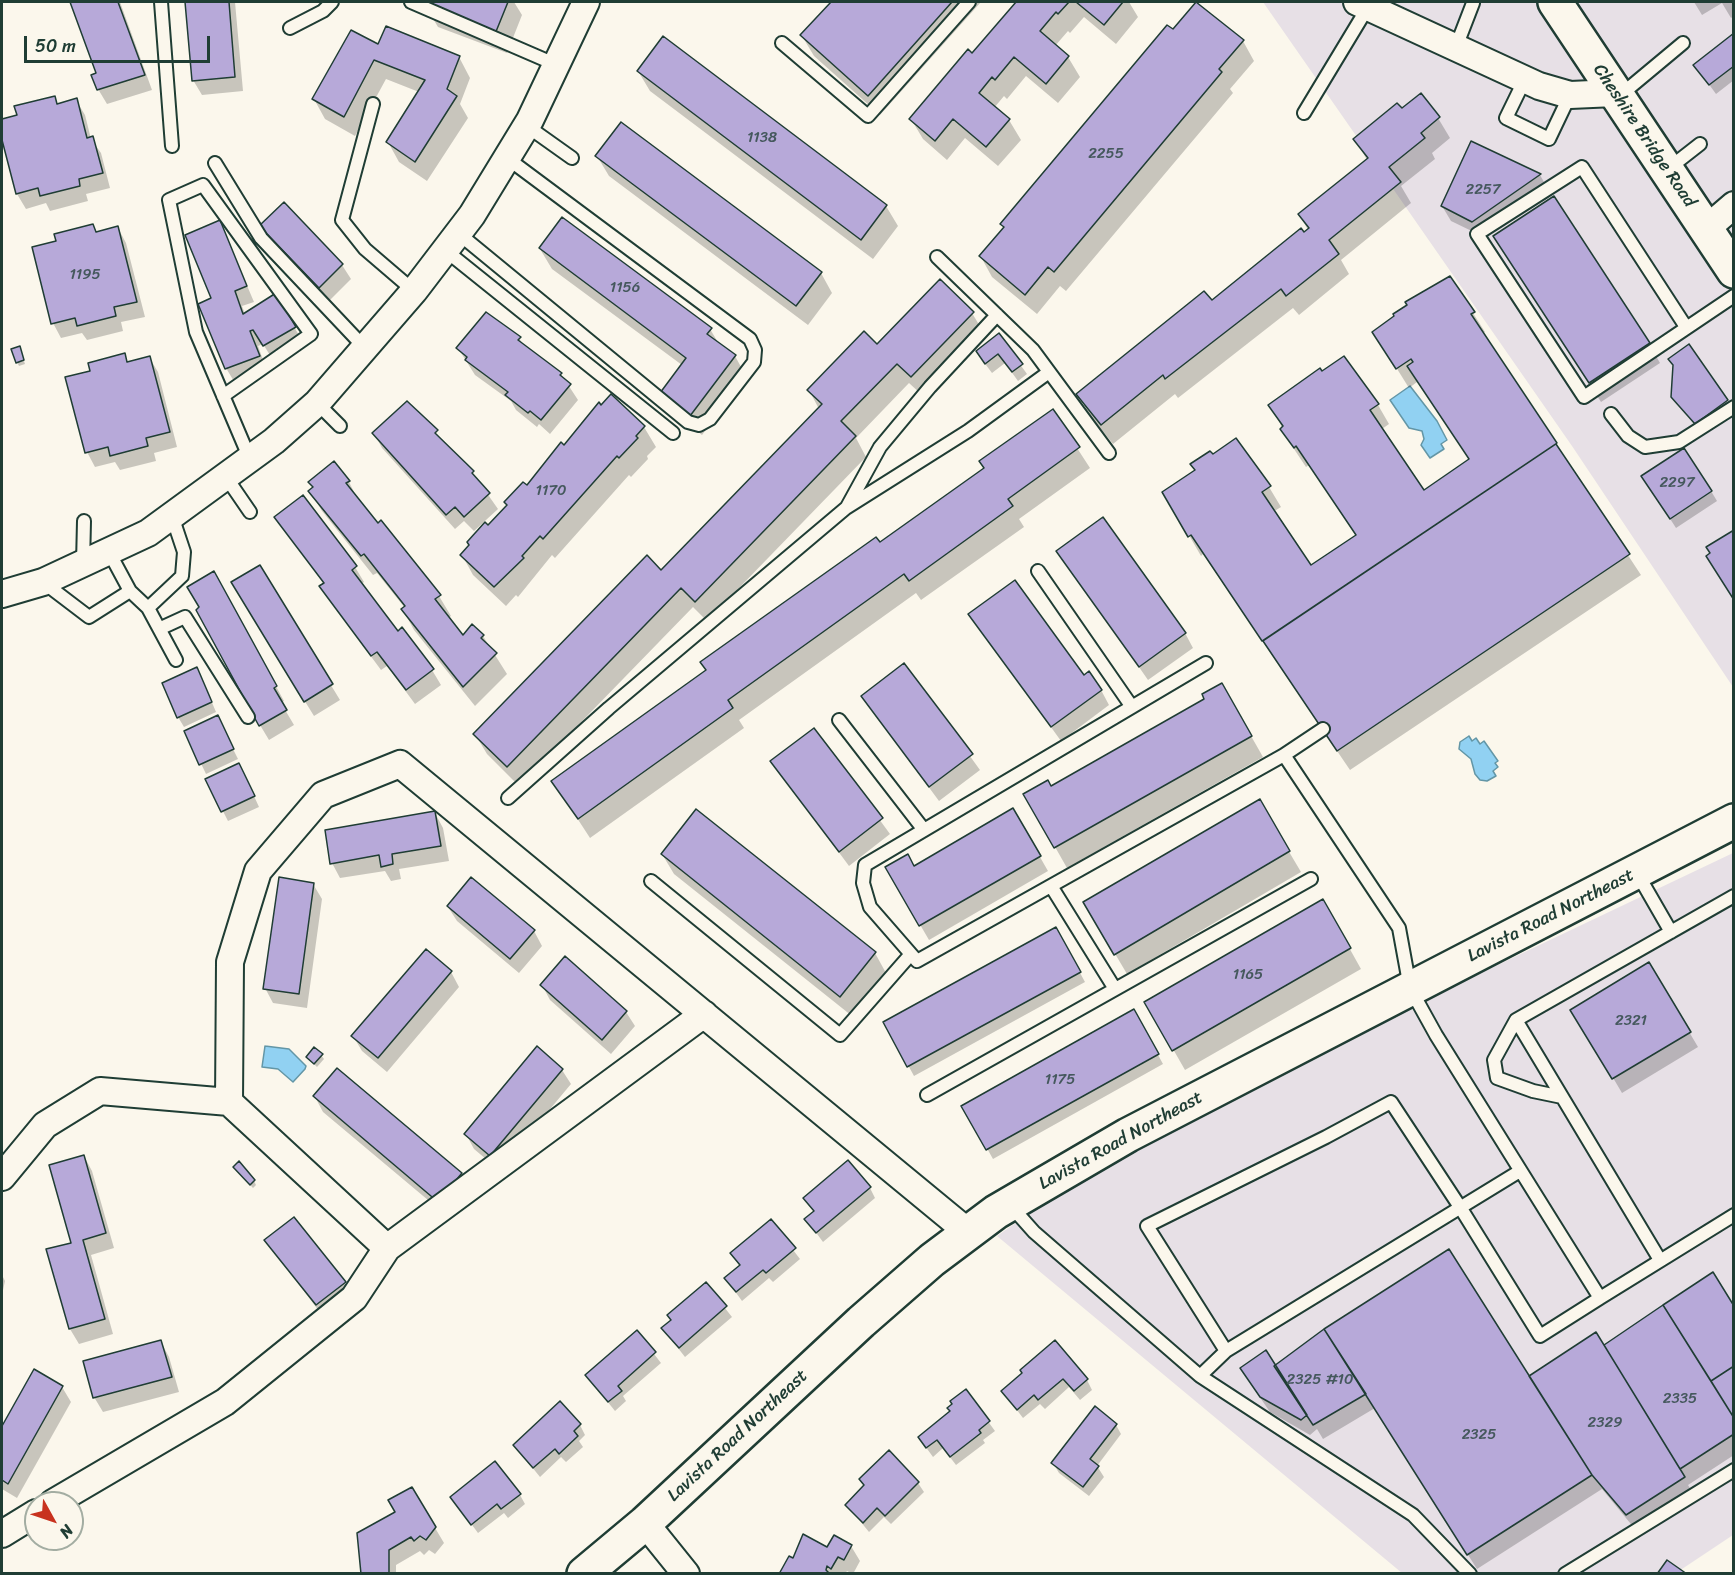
<!DOCTYPE html>
<style>
body{margin:0}
#map{position:relative;width:1735px;height:1575px;overflow:hidden;background:#fbf7ec;font-family:Sriracha,sans-serif}
canvas{display:block}
.frame{position:absolute;inset:0;border:3px solid #1f3d34;pointer-events:none}
.north{position:absolute;left:24px;top:1491px;width:60px;height:60px;box-sizing:border-box;background:#fbf7ec;border:2px solid #a3ada2;border-radius:50%;rotate:130deg;font-size:16px;font-weight:700;line-height:24px;text-align:center;color:#1f3d34}
.north::after{content:'';display:block;margin:auto;width:21px;height:27px;background:#c8321e;clip-path:polygon(50% 0,100% 100%,50% 72%,0 100%)}
.scale{position:absolute;left:24px;top:36px;width:186px;height:27px;box-sizing:border-box;border:3px solid #1f3d34;border-top:0;padding-left:8px;font-size:18px;line-height:21px;white-space:nowrap;color:#1f3d34;-webkit-text-stroke:4px #fbf7ec;paint-order:stroke}
</style>
<div id="map">
<canvas width="1735" height="1575"></canvas>
<div class="frame"></div>
<div class="north">N</div>
<div class="scale">50 m</div>
</div>
<script>
const ctx = document.querySelector('canvas').getContext('2d');
ctx.lineJoin = 'round';
function paint(path, color) {
  ctx.fillStyle = color;
  ctx.fill(path, 'evenodd');
}
function shape(rows) {
  const path = new Path2D();
  for (const r of rows) {
    path.moveTo(r[0], r[1]);
    for (let i = 2; i < r.length; i += 2) path.lineTo(r[i], r[i + 1]);
  }
  return path;
}
function stroke(path, color, width, dash) {
  ctx.strokeStyle = color;
  ctx.lineWidth = width;
  ctx.lineCap = dash ? 'butt' : 'round';
  ctx.setLineDash(dash || []);
  ctx.stroke(path);
}
function write(font, color, halo, rows, align = 'center') {
  ctx.font = font + ' Sriracha,sans-serif';
  ctx.lineWidth = 4.5;
  ctx.setLineDash([]);
  ctx.textBaseline = 'middle';
  ctx.strokeStyle = halo;
  ctx.fillStyle = color;
  for (const [text, x, y, turn = 0] of rows) {
    ctx.save();
    ctx.translate(x, y);
    ctx.rotate((+turn || 0) * Math.PI / 180);
    ctx.textAlign = isNaN(turn) ? turn : align;
    if (halo) ctx.strokeText(text, 0, 0);
    ctx.fillText(text, 0, 0);
    ctx.restore();
  }
}
paint(shape([
 [1263,2,1733,2,1733,687,1572,446],
 [1733,853,1733,1535,1676,1573,1402,1573,997,1236,1142,1134]
]), '#e7e0e6');
const water = shape([
 [1410,386,1437,421,1447,440,1441,444,1444,449,1430,458,1421,445,1424,439,1422,431,1409,428,1390,400,1410,386],
 [1469,736,1472,741,1476,738,1480,744,1484,741,1498,761,1495,763,1498,767,1493,771,1496,776,1487,781,1480,780,1475,774,1471,759,1459,749,1460,742,1469,736],
 [265,1046,289,1049,306,1066,305,1069,293,1082,278,1069,262,1067,265,1046]
]);
paint(water, '#91d1f2');
stroke(water, '#6396a6', 1.5);
paint(shape([
 [71,2,120,2,152,90,107,104,98,89,98,74],
 [186,2,235,2,243,91,202,95,193,80],
 [429,2,514,2,522,15,507,53,438,27,426,7],
 [833,2,981,2,880,115,814,56,802,36],
 [1018,2,1129,2,1138,17,1116,44,1084,17,1070,33,1068,31,1055,46,1068,57,1080,77,1058,103,1026,76,1007,99,1004,96,994,108,1009,120,1021,140,998,166,965,138,947,160,923,139,911,119,972,55],
 [1197,2,1243,41,1254,61,1230,89,1233,93,1066,291,1060,286,1037,314,992,277,981,257,1004,229,1002,224],
 [1694,2,1734,2,1734,16,1731,18,1722,3,1702,15],
 [1734,35,1734,80,1716,94,1695,65],
 [663,39,886,206,898,226,873,259,650,91,638,71],
 [378,46,459,57,470,78,460,104,468,118,427,181,399,162,388,142,419,92,386,79,355,136,325,119,314,99],
 [54,97,58,105,76,100,85,115,91,139,101,153,110,188,86,194,88,201,50,211,46,203,26,209,17,194,2,134,2,121,19,116],
 [1401,110,1438,118,1450,138,1432,153,1435,159,1401,186,1411,203,1341,260,1349,274,1299,315,1293,308,1178,398,1175,394,1113,444,1089,414,1078,394,1211,302,1308,230,1299,214,1367,160,1355,139],
 [1471,143,1540,175,1548,189,1482,236,1451,221,1442,206],
 [597,156,821,273,832,293,808,325,609,176],
 [220,222,254,302,242,306,245,314,275,295,303,342,273,360,263,344,258,346,267,371,235,383,226,368,213,299],
 [93,225,97,233,118,228,126,243,145,317,121,322,123,331,87,340,82,333,61,338,53,323,57,242],
 [261,227,342,265,351,279,328,302,269,241],
 [540,249,710,329,719,344,735,356,746,376,702,435,673,413,682,365,552,269],
 [1507,257,1649,344,1660,363,1601,402],
 [972,313,984,333,923,396,909,383,856,438,866,457,707,621,693,607,519,786,487,754,475,734,661,572,819,409,809,390,877,346],
 [1473,313,1485,332,1482,334,1641,575,1350,770,1203,554,1201,556,1164,492,1269,487,1281,507,1273,512,1311,567,1356,536,1309,465,1306,467,1294,449,1270,405,1378,405,1389,424,1382,429,1424,492,1470,461,1417,382,1409,388,1374,332],
 [999,335,1027,374,1018,381,1005,363,992,373,983,361],
 [519,338,524,346,561,374,578,400,550,434,539,424,537,427,516,410,511,401,475,375,458,348],
 [1689,346,1733,411,1702,433,1673,397,1675,367],
 [21,352,25,364,19,366,17,362],
 [124,355,128,363,149,357,158,372,177,447,154,453,156,461,120,470,115,462,95,467,87,452,91,372],
 [599,404,644,427,656,447,647,456,648,459,631,477,629,475,555,558,552,555,518,597,516,595,506,606,473,575,462,555,546,466,544,463,561,444,565,447,583,427,581,423],
 [418,411,443,443,472,472,498,509,474,531,464,521,455,529,382,448,374,433],
 [1053,411,1090,468,1019,519,1024,527,921,600,916,593,739,720,744,728,590,838,553,781,985,469],
 [310,482,349,482,359,502,439,596,451,616,448,618,463,637,472,626,483,636,507,674,475,706,414,630,403,610,405,608,377,573,373,575,322,511,310,491,314,489],
 [1649,486,1711,491,1717,501,1676,528],
 [276,517,355,567,364,582,361,584,397,633,432,670,441,685,415,704,387,666,381,670,330,601,321,586,324,584],
 [1058,551,1185,633,1193,648,1148,680],
 [259,567,340,700,314,716,241,598],
 [222,588,284,701,281,703,294,725,269,740,260,725],
 [970,615,1084,677,1101,690,1109,705,1061,741],
 [904,665,980,770,939,801,862,697],
 [202,679,216,712,184,727,178,717],
 [1222,685,1263,757,1067,868,1025,794,1051,788,1206,700],
 [222,727,238,759,206,774,186,732],
 [814,730,890,834,849,866,772,762],
 [244,774,259,807,228,821,207,780],
 [1259,801,1301,872,1127,974,1085,903],
 [1013,810,1048,871,929,940,887,868,914,867],
 [697,811,875,953,886,973,852,1016,674,874,662,854],
 [435,813,443,828,449,861,399,869,401,879,391,881,385,871,340,878,332,863],
 [313,884,322,899,307,1008,273,1003,265,988],
 [1323,901,1361,969,1185,1070,1146,1002],
 [448,907,534,931,542,946,519,973,457,921],
 [1056,929,1085,982,914,1076,885,1023],
 [1649,964,1698,1047,1622,1093,1573,1010],
 [451,972,459,987,387,1072,362,1051,353,1036],
 [542,985,626,1012,635,1026,611,1054,550,1000],
 [1134,1011,1163,1064,993,1159,963,1106],
 [321,1055,324,1059,317,1067,307,1057],
 [338,1070,461,1174,470,1189,447,1216,323,1112,315,1097],
 [562,1070,571,1084,499,1170,474,1149,466,1134],
 [84,1156,92,1171,114,1248,91,1255,113,1334,79,1344,70,1329,48,1250,73,1244],
 [237,1171,254,1181,256,1185,253,1188],
 [870,1188,875,1198,823,1242,806,1219,814,1212,805,1198],
 [771,1221,800,1259,773,1282,769,1278,742,1301,726,1279,740,1267,732,1254],
 [266,1241,344,1282,353,1297,325,1319],
 [1712,1274,1734,1309,1734,1455,1688,1485,1693,1493,1635,1529,1602,1489,1477,1569,1375,1408,1323,1439,1317,1429,1310,1435,1270,1412,1250,1383,1275,1367,1529,1378,1604,1347],
 [2,1275,5,1281,2,1295],
 [706,1284,732,1317,685,1357,663,1329],
 [637,1332,661,1363,623,1396,626,1401,615,1411,587,1376],
 [161,1342,169,1357,179,1392,103,1412,94,1397],
 [35,1371,62,1387,71,1402,17,1498,2,1489,2,1429],
 [1024,1374,1087,1380,1092,1390,1080,1400,1069,1387,1045,1409,1040,1404,1023,1418,1003,1392],
 [966,1391,995,1431,983,1440,985,1443,956,1465,943,1448,933,1457,925,1446],
 [580,1425,585,1435,579,1441,583,1447,566,1462,561,1457,540,1477,515,1446],
 [1116,1425,1121,1434,1097,1466,1104,1477,1089,1496,1059,1473,1053,1463],
 [861,1480,918,1483,924,1492,891,1524,884,1517,869,1532,847,1505,865,1487],
 [412,1489,444,1543,435,1554,429,1550,424,1555,420,1551,396,1565,396,1574,362,1574],
 [520,1495,525,1504,508,1518,504,1513,478,1533,452,1498],
 [851,1546,860,1561,853,1574,847,1571,845,1574,780,1574,794,1560,828,1549]
]), '#0003');
const building = shape([
 [70,2,118,2,145,75,97,90,91,75,96,73,70,2],
 [185,2,229,2,235,77,192,81,185,2],
 [427,2,508,2,495,34,425,7,427,2],
 [831,2,952,2,868,96,800,35,831,2],
 [1016,2,1069,2,1058,14,1056,12,1040,31,1069,56,1046,84,1014,57,995,80,992,77,979,93,1010,119,986,147,953,119,935,141,909,119,968,49,972,53,1016,2],
 [1076,2,1123,2,1104,25,1076,2],
 [1196,2,1244,40,1219,69,1222,72,1054,272,1048,267,1025,295,979,256,1004,227,1000,224,1167,25,1173,29,1196,2],
 [386,26,460,56,447,89,457,96,415,162,386,142,425,80,374,60,344,117,312,99,351,30,378,44,386,26],
 [1734,33,1734,66,1709,85,1693,65,1734,33],
 [663,36,887,205,861,240,637,71,663,36],
 [1421,93,1440,117,1421,133,1425,138,1389,167,1401,182,1329,240,1339,254,1286,296,1281,289,1165,379,1163,375,1101,425,1076,394,1204,291,1212,300,1301,228,1304,232,1309,228,1298,214,1368,158,1353,139,1397,103,1402,108,1421,93],
 [55,96,57,104,77,98,87,138,93,136,103,173,79,179,80,186,40,196,38,188,16,194,2,140,2,119,17,115,14,106,55,96],
 [621,122,822,272,796,306,595,156,621,122],
 [1471,141,1541,174,1472,222,1441,206,1471,141],
 [1554,196,1650,343,1589,383,1493,236,1554,196],
 [284,202,343,264,319,288,259,226,284,202],
 [562,217,712,328,707,334,736,355,690,416,660,393,686,358,539,248,562,217],
 [220,220,247,286,235,291,243,314,276,293,296,327,263,346,253,330,250,331,260,356,225,369,198,304,211,298,185,235,220,220],
 [93,224,96,232,118,226,137,302,114,307,116,316,77,326,75,318,51,324,32,247,56,241,54,234,93,224],
 [1450,276,1475,312,1471,314,1557,443,1262,641,1191,535,1188,537,1162,492,1195,470,1190,464,1210,451,1213,454,1236,438,1271,486,1262,492,1311,565,1356,535,1296,446,1294,448,1280,429,1283,426,1268,405,1320,368,1322,371,1344,356,1379,404,1370,410,1424,490,1469,459,1407,366,1413,362,1411,359,1396,369,1372,332,1394,316,1393,314,1407,305,1405,302,1450,276],
 [940,279,974,312,911,377,897,364,841,421,856,436,695,602,681,588,507,767,473,734,647,555,661,570,822,404,807,390,864,331,877,344,940,279],
 [486,312,521,337,518,340,562,373,560,375,571,384,541,420,530,411,528,413,505,395,508,392,465,360,467,357,456,348,486,312],
 [999,333,1023,364,1012,372,998,354,985,364,976,351,999,333],
 [1689,344,1728,400,1695,424,1671,397,1673,365,1668,359,1689,344],
 [20,346,24,360,16,363,11,349,20,346],
 [125,353,127,362,150,356,170,432,146,438,148,446,110,456,108,447,85,453,65,377,90,371,88,363,125,353],
 [611,394,645,426,636,436,638,438,619,458,617,456,543,539,540,536,522,556,524,558,494,587,460,555,469,545,467,542,485,522,488,525,507,505,504,502,523,482,527,485,561,442,564,445,599,402,601,405,611,394],
 [407,401,438,430,435,433,474,471,472,473,490,493,464,517,455,507,446,515,372,433,407,401],
 [1053,409,1080,447,1008,499,1013,506,909,581,904,574,728,700,733,708,578,819,551,781,706,670,700,662,876,537,880,542,984,468,979,461,1053,409],
 [1556,444,1630,554,1337,751,1263,641,1556,444],
 [1684,448,1712,491,1670,519,1641,476,1684,448],
 [334,461,350,481,346,483,378,523,381,520,441,595,435,599,463,635,472,624,484,635,481,638,497,653,463,687,401,609,405,606,364,554,361,556,308,491,313,487,308,482,334,461],
 [303,495,357,566,352,570,398,631,402,627,434,669,406,690,377,652,371,656,319,586,324,583,274,517,303,495],
 [1103,517,1186,633,1139,667,1056,551,1103,517],
 [1734,530,1734,600,1706,556,1710,553,1706,547,1734,530],
 [260,565,333,684,304,702,231,582,260,565],
 [214,571,277,686,274,688,287,710,259,726,196,610,199,607,187,587,214,571],
 [1015,580,1084,675,1089,671,1102,690,1051,727,968,614,1015,580],
 [904,663,973,754,929,787,861,696,904,663],
 [197,667,212,702,177,718,162,683,197,667],
 [1222,683,1252,736,1054,848,1023,794,1048,780,1051,786,1204,699,1202,694,1222,683],
 [218,715,234,749,199,765,184,731,218,715],
 [814,728,883,818,839,852,770,761,814,728],
 [239,763,255,796,221,812,205,779,239,763],
 [1260,799,1290,851,1114,955,1083,902,1260,799],
 [1013,808,1041,856,919,926,885,867,908,854,914,866,1013,808],
 [696,809,876,952,840,997,661,854,696,809],
 [435,811,441,846,392,854,393,864,381,867,379,855,330,864,325,830,435,811],
 [279,877,314,883,299,994,263,989,279,877],
 [471,877,535,930,510,959,447,906,471,877],
 [1323,899,1351,948,1172,1051,1144,1002,1323,899],
 [1056,927,1081,972,907,1067,883,1022,1056,927],
 [426,949,452,971,378,1058,351,1036,426,949],
 [565,956,627,1011,602,1040,540,985,565,956],
 [1649,962,1691,1032,1612,1079,1570,1010,1649,962],
 [1134,1009,1159,1054,986,1150,961,1106,1134,1009],
 [537,1046,563,1069,490,1156,464,1134,537,1046],
 [314,1047,323,1054,314,1064,306,1057,314,1047],
 [337,1068,462,1173,438,1202,313,1096,337,1068],
 [84,1155,106,1233,83,1240,105,1319,69,1329,46,1249,71,1243,49,1165,84,1155],
 [848,1160,871,1187,816,1233,804,1219,814,1211,803,1198,848,1160],
 [239,1161,255,1180,250,1185,233,1167,239,1161],
 [294,1217,346,1282,316,1305,264,1240,294,1217],
 [771,1219,796,1248,766,1273,763,1270,736,1292,724,1278,740,1265,730,1253,771,1219],
 [1449,1249,1592,1475,1467,1555,1324,1329,1449,1249],
 [1713,1272,1734,1306,1734,1366,1711,1381,1663,1305,1713,1272],
 [706,1282,727,1306,679,1348,661,1328,671,1320,667,1315,706,1282],
 [1663,1305,1734,1418,1734,1434,1680,1469,1604,1345,1663,1305],
 [1324,1329,1366,1394,1313,1425,1274,1366,1324,1329],
 [637,1330,656,1352,618,1386,622,1391,608,1402,585,1375,637,1330],
 [1596,1332,1685,1477,1626,1515,1592,1475,1529,1376,1596,1332],
 [161,1340,172,1377,93,1398,83,1361,161,1340],
 [1055,1340,1088,1379,1074,1391,1063,1379,1038,1400,1034,1395,1017,1410,1001,1391,1022,1373,1020,1370,1055,1340],
 [1266,1350,1307,1415,1301,1420,1260,1397,1240,1368,1266,1350],
 [1734,1366,1734,1418,1711,1381,1734,1366],
 [34,1369,63,1386,8,1484,2,1480,2,1426,34,1369],
 [966,1389,990,1421,979,1430,981,1433,950,1457,937,1440,926,1448,918,1437,950,1411,947,1408,952,1404,950,1401,966,1389],
 [560,1401,581,1424,574,1431,578,1436,559,1454,555,1449,533,1468,513,1445,560,1401],
 [1095,1406,1117,1424,1090,1459,1099,1466,1083,1487,1051,1463,1095,1406],
 [889,1450,919,1482,885,1516,877,1508,863,1523,845,1505,864,1485,859,1479,889,1450],
 [495,1461,521,1494,501,1509,497,1504,471,1525,450,1497,495,1461],
 [412,1487,436,1527,426,1540,420,1536,414,1541,411,1537,389,1550,389,1574,361,1574,357,1533,395,1512,388,1500,412,1487],
 [803,1534,827,1547,834,1535,852,1545,844,1560,838,1557,831,1569,827,1566,826,1570,830,1574,779,1574,789,1556,793,1558,803,1534],
 [1667,1560,1687,1574,1657,1574,1667,1560]
]);
paint(building, '#b7a9d9');
stroke(building, '#1f3d34', 1.5);
const service = shape([
 [161,2,172,146],
 [411,2,557,65],
 [290,28,323,11,332,2],
 [782,43,868,116,969,2],
 [1456,47,1473,3],
 [1525,79,1506,118,1549,139,1570,95],
 [1618,93,1629,88,1683,43],
 [373,104,342,220,365,249,414,291],
 [1304,113,1368,7],
 [527,126,572,158],
 [215,163,261,238,364,347],
 [1668,169,1700,144],
 [458,233,688,422,699,425,710,419,754,362,755,350,750,339,507,158],
 [445,250,673,433],
 [937,257,1033,350,1109,453],
 [1686,327,1582,167,1477,234,1584,397,1734,296],
 [223,396,311,334,203,185,169,200,196,332,250,459],
 [317,403,340,426],
 [1611,414,1628,436,1645,447,1679,442,1734,407],
 [226,477,250,512],
 [847,507,880,447,930,387,997,315],
 [83,564,84,521],
 [1038,571,1132,707],
 [43,582,89,617,130,591,109,552],
 [130,591,148,608,176,660],
 [148,608,182,576,184,552,172,516],
 [161,628,185,617,248,717],
 [1206,663,865,865,863,883,870,907,917,961,1284,755,1399,928,1410,988,1436,1035,1600,1298,1540,1336,1460,1207,1391,1102,1326,1137,1147,1226,1226,1351],
 [839,720,924,830],
 [1284,755,1323,729],
 [508,798,609,708,846,508,968,431,1049,372],
 [1637,873,1671,932],
 [651,881,840,1035,911,954],
 [1051,886,1115,989],
 [1516,1020,1660,1260],
 [927,1095,1311,879],
 [1562,1097,1533,1091,1497,1078,1494,1060,1516,1020,1734,896],
 [1010,1205,1034,1232,1200,1376,1226,1351,1520,1171],
 [1600,1298,1734,1215],
 [1200,1376,1413,1515,1470,1574],
 [1565,1574,1734,1470]
]);
const minor = shape([
 [1357,2,1539,86,1570,95,1615,93],
 [1706,229,1734,205],
 [2,594,43,582,148,533,274,441,317,403,414,291,472,215,530,120,586,2],
 [229,1102,230,962,258,871,323,795,400,764,969,1233],
 [2,1177,45,1125,100,1091,229,1102,387,1248],
 [53,1503,225,1402,354,1298,387,1248,704,1014],
 [645,1523,686,1574],
 [2,1534,36,1513]
]);
const secondary = shape([
 [1555,2,1734,271],
 [584,1574,645,1523,861,1322,932,1260,996,1212,1128,1135,1734,821]
]);
stroke(service, '#1f3d34', 16);
stroke(minor, '#1f3d34', 30);
stroke(secondary, '#1f3d34', 38);
stroke(service, '#fbf7ec', 12);
stroke(minor, '#fbf7ec', 26);
stroke(secondary, '#fbf7ec', 33);
write('15px', '#45585d', null, [
 ["1138",762,138],
 ["2255",1106,154],
 ["2257",1483,190],
 ["1195",85,275],
 ["1156",625,288],
 ["2297",1677,483],
 ["1170",551,491],
 ["1165",1248,975],
 ["2321",1631,1021],
 ["1175",1060,1080],
 ["2325 #10",1320,1380],
 ["2335",1680,1399],
 ["2329",1605,1423],
 ["2325",1479,1435]
]);
write('18px', '#1f3d34', '#fbf7ec', [
 ["Cheshire Bridge Road",1644,136,56],
 ["Lavista Road Northeast",1551,916,-27],
 ["Lavista Road Northeast",1121,1141,-29],
 ["Lavista Road Northeast",738,1436,-43]
]);
</script>
